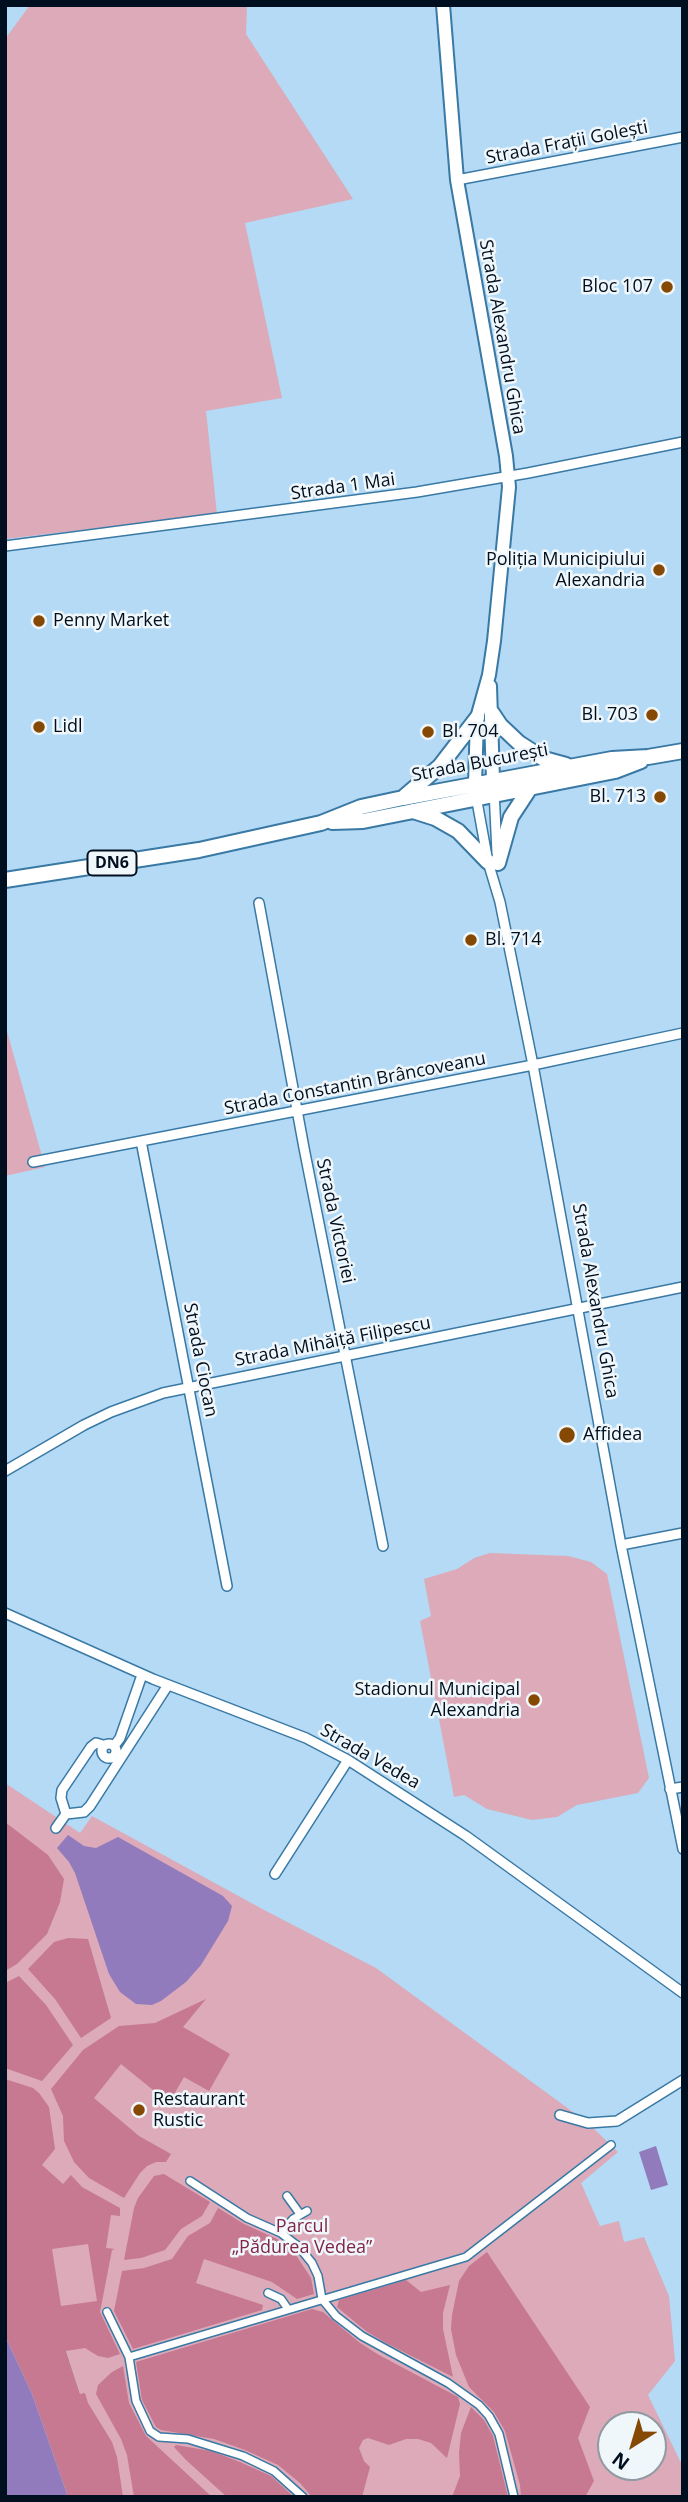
<!DOCTYPE html>
<meta charset="utf-8">
<style>
body{margin:0}
#map{position:relative;width:688px;height:2502px;overflow:hidden;background:#b4daf6;font-family:"Open Sans",sans-serif}
canvas{display:block}
.frame{position:absolute;inset:0;border:7px solid #000f1f;pointer-events:none}
.north{position:absolute;left:597px;top:2411px;width:70px;height:70px;box-sizing:border-box;background:#f0f7fb;border:2px solid #909aa3;border-radius:50%;rotate:217deg;font-size:19px;font-weight:700;line-height:28px;text-align:center;color:#000f1f}
.north::after{content:'';display:block;margin:auto;width:24px;height:32px;background:#854903;clip-path:polygon(50% 0,100% 100%,50% 72%,0 100%)}
</style>
<div id="map">
<canvas width="688" height="2502"></canvas>
<div class="frame"></div>
<div class="north">N</div>
</div>
<script>
const ctx = document.querySelector('canvas').getContext('2d');
ctx.lineJoin = 'round';
function paint(path, color) {
  ctx.fillStyle = color;
  ctx.fill(path, 'evenodd');
}
function shape(rows) {
  const path = new Path2D();
  for (const r of rows) {
    if (r.length === 3) {
      path.moveTo(r[0] + r[2], r[1]);
      path.arc(r[0], r[1], r[2], 0, 2 * Math.PI);
      continue;
    }
    path.moveTo(r[0], r[1]);
    for (let i = 2; i < r.length; i += 2) path.lineTo(r[i], r[i + 1]);
  }
  return path;
}
function stroke(path, color, width, dash) {
  ctx.strokeStyle = color;
  ctx.lineWidth = width;
  ctx.lineCap = dash ? 'butt' : 'round';
  ctx.setLineDash(dash || []);
  ctx.stroke(path);
}
function write(font, color, halo, rows, align = 'center') {
  ctx.font = font + ' "Open Sans",sans-serif';
  ctx.lineWidth = 5;
  ctx.setLineDash([]);
  ctx.textBaseline = 'middle';
  ctx.strokeStyle = halo;
  ctx.fillStyle = color;
  for (const [text, x, y, turn = 0] of rows) {
    ctx.save();
    ctx.translate(x, y);
    ctx.rotate((+turn || 0) * Math.PI / 180);
    ctx.textAlign = isNaN(turn) ? turn : align;
    if (halo) ctx.strokeText(text, 0, 0);
    ctx.fillText(text, 0, 0);
    ctx.restore();
  }
}
paint(shape([
 [30,5,247,5,246,34,353,199,245,223,282,398,206,411,217,514,5,539,5,39],
 [5,1024,45,1167,5,1176],
 [490,1553,568,1556,591,1562,607,1574,649,1778,638,1793,577,1805,557,1817,532,1820,487,1809,464,1795,454,1797,420,1621,431,1616,424,1579,457,1569,474,1558],
 [5,1783,80,1833,92,1816,266,1911,376,1968,588,2123,618,2152,581,2183,600,2226,619,2221,624,2242,644,2237,669,2296,675,2361,648,2395,683,2467,683,2497,114,2497,5,2165],
 [611,2425,653,2425,653,2467,611,2467]
]), '#dcaab8');
paint(shape([
 [5,1822,48,1855,64,1879,60,1902,47,1934,17,1964,5,1971],
 [68,1938,88,1939,111,2018,81,2038,55,1999,28,1969,54,1942],
 [19,1976,46,2005,73,2045,42,2081,5,2068,5,1983],
 [206,1999,183,2027,230,2054,209,2091,184,2077,169,2103,121,2064,94,2098,139,2136,171,2154,166,2162,156,2162,147,2166,140,2173,124,2198,89,2178,74,2162,64,2141,63,2116,51,2089,83,2050,119,2026,155,2023],
 [5,2079,33,2088,39,2093,49,2107,55,2149,42,2165,63,2184,71,2175,82,2187,120,2208,120,2216,111,2215,106,2248,115,2249,112,2250,100,2312,120,2354,108,2358,98,2356,85,2348,66,2351,80,2394,85,2393,88,2403,112,2442,117,2457,123,2497,68,2497,32,2394,5,2336],
 [88,2244,97,2301,61,2306,52,2249],
 [164,2174,210,2202,202,2216,181,2229,165,2250,141,2258,124,2260,134,2208,138,2198,154,2176],
 [218,2208,244,2224,277,2239,294,2252,311,2278,314,2294,297,2299,272,2282,204,2259,196,2283,263,2305,262,2310,133,2349,114,2311,122,2271,144,2268,172,2259,188,2236,210,2223],
 [487,2252,590,2407,578,2438,594,2481,585,2497,521,2497,520,2485,505,2431,494,2412,469,2387,456,2355,451,2329,452,2315,459,2281,469,2266],
 [406,2280,421,2292,450,2285,443,2313,443,2329,453,2377,386,2343,366,2331,337,2307,339,2300],
 [312,2309,323,2312,360,2343,379,2355,458,2397,460,2404,447,2458,431,2443,418,2439,406,2439,389,2445,368,2438,363,2440,359,2448,364,2461,370,2467,362,2497,312,2497,300,2483,278,2465,245,2450,214,2439,161,2430,156,2427,142,2400,136,2362],
 [123,2366,129,2403,146,2436,212,2497,134,2497,127,2455,121,2439,96,2394,98,2385,112,2372],
 [471,2407,484,2420,493,2436,508,2497,452,2497,460,2476,459,2453,461,2433],
 [176,2445,211,2451,240,2462,271,2476,294,2497,227,2497,186,2460,174,2447]
]), '#c67991');
paint(shape([
 [68,1835,84,1846,96,1848,118,1837,223,1896,232,1906,228,1921,201,1965,186,1982,161,2001,152,2005,136,2004,120,1992,109,1974,75,1873,69,1862,57,1848],
 [656,2146,668,2185,651,2190,639,2152],
 [5,2336,32,2394,68,2497,5,2497]
]), '#927bbc');
const pedestrian = shape([
 [190,2181,247,2218,281,2233,299,2247,312,2263,318,2276,322,2299,336,2316,362,2336,448,2383,479,2405,489,2416,499,2434,514,2497],
 [287,2196,300,2214],
 [281,2233,293,2219,307,2211],
 [268,2293,281,2299,288,2309],
 [107,2312,129,2357,136,2401,150,2431,159,2437,188,2439,243,2456,274,2471,303,2497],
 [129,2357,466,2257,611,2145]
]);
const minor = shape([
 [457,180,683,137],
 [5,546,417,492,528,473,683,442],
 [494,790,497,853],
 [476,796,488,862,500,902,533,1065,621,1545,683,1849],
 [259,903,304,1148,383,1546],
 [141,1141,227,1586],
 [33,1162,533,1065,683,1033],
 [5,1471,84,1425,111,1412,163,1393,683,1287],
 [621,1545,683,1533],
 [5,1613,153,1679,306,1738,348,1760,466,1836,683,1993],
 [109,1751,7],
 [114,1746,120,1738,142,1675],
 [670,1789,683,1787],
 [66,1814,61,1798,62,1790,91,1747,96,1743,103,1745],
 [56,1828,66,1814,84,1812,90,1806,168,1685],
 [275,1874,348,1760],
 [560,2115,588,2123,617,2121,683,2080]
]);
const tertiary = shape([
 [443,5,457,180,506,456,509,487,494,641,489,675,477,718,475,784],
 [490,686,493,780]
]);
const primary = shape([
 [492,713,500,725,519,743,544,759,566,765],
 [405,796,440,766,477,718],
 [413,811,435,818,458,831,488,862],
 [332,822,363,821,615,771,641,761],
 [498,863,511,817,530,788],
 [5,880,199,850,321,823,361,807,403,798,612,759,648,757,683,751]
]);
stroke(pedestrian, '#3979a4', 10);
stroke(minor, '#3979a4', 12);
stroke(tertiary, '#3979a4', 16);
stroke(primary, '#3979a4', 18);
stroke(pedestrian, '#fff', 7);
stroke(minor, '#fff', 9);
stroke(tertiary, '#fff', 12);
stroke(primary, '#fff', 14);
for (const [x, y, r, color] of [
 [667,287,7,"#854903"],
 [659,570,7,"#854903"],
 [39,621,7,"#854903"],
 [652,715,7,"#854903"],
 [39,727,7,"#854903"],
 [428,732,7,"#854903"],
 [660,797,7,"#854903"],
 [471,940,7,"#854903"],
 [567,1435,9,"#854903"],
 [534,1700,7,"#854903"],
 [139,2110,7,"#854903"]
]) {
  const dot = new Path2D();
  dot.arc(x, y, r, 0, 2 * Math.PI);
  ctx.fillStyle = color;
  ctx.fill(dot);
  stroke(dot, '#f0f7fb', 2.5);
}
for (const [x, y, w] of [
 [112,863,49]
]) {
  const box = new Path2D();
  box.roundRect(x - w / 2, y - 12.5, w, 25, 5);
  ctx.fillStyle = '#f0f7fb';
  ctx.fill(box);
  stroke(box, '#000f1f', 2);
}
write('bold 16px', '#000f1f', null, [
 ["DN6",112,863]
]);
write('18px', '#000f1f', '#f0f7fb', [
 ["Strada Frații Golești",567,143,-11],
 ["Strada Alexandru Ghica",502,337,80],
 ["Strada 1 Mai",343,487,-8],
 ["Strada București",480,763,-11],
 ["Strada Constantin Brâncoveanu",355,1084,-11],
 ["Strada Victoriei",335,1221,78],
 ["Strada Alexandru Ghica",595,1301,80],
 ["Strada Mihăiță Filipescu",333,1342,-11],
 ["Strada Ciocan",200,1360,79],
 ["Strada Vedea",370,1757,30]
]);
write('18px', '#000f1f', '#f0f7fb', [
 ["Bloc 107",653,287,"right"],
 ["Poliția Municipiului",645,560,"right"],
 ["Alexandria",645,581,"right"],
 ["Penny Market",53,621],
 ["Bl. 703",638,715,"right"],
 ["Lidl",53,727],
 ["Bl. 704",442,732],
 ["Bl. 713",646,797,"right"],
 ["Bl. 714",485,940],
 ["Affidea",583,1435],
 ["Stadionul Municipal",520,1690,"right"],
 ["Alexandria",520,1711,"right"],
 ["Restaurant",153,2100],
 ["Rustic",153,2121]
], 'left');
write('18px', '#802448', '#f0f7fb', [
 ["Parcul",302,2227],
 ["„Pădurea Vedea”",302,2248]
]);
</script>
